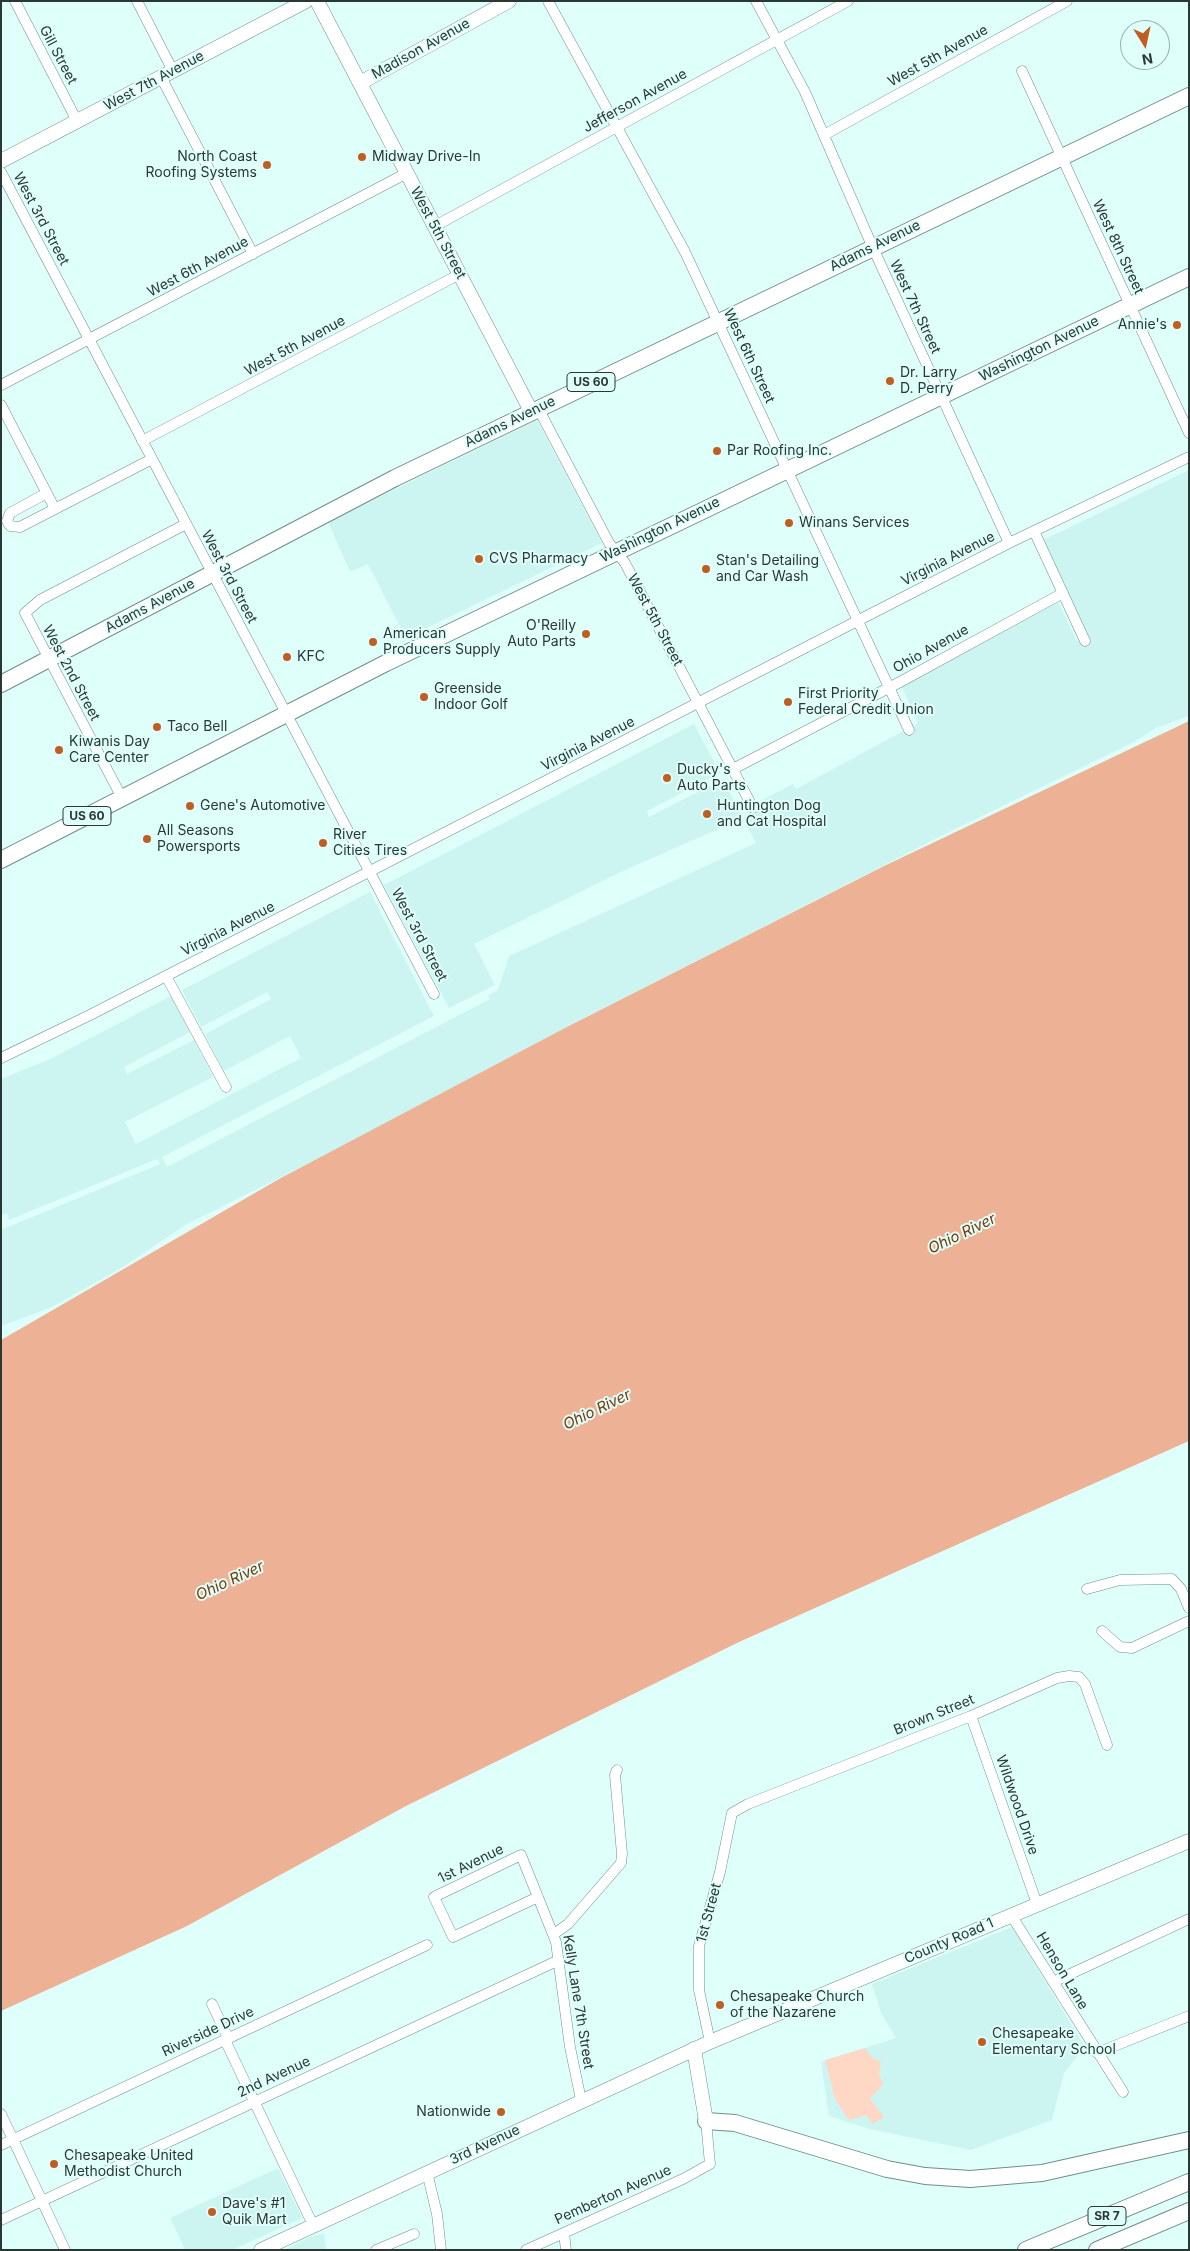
<!DOCTYPE html>
<style>
body{margin:0}
#map{position:relative;width:1190px;height:2251px;overflow:hidden;background:#dffffb;font-family:Inter,sans-serif}
canvas{display:block}
.frame{position:absolute;inset:0;border:2px solid #2a3735;pointer-events:none}
.north{position:absolute;left:1120px;top:20px;width:50px;height:50px;box-sizing:border-box;background:#dffffb;border:1px solid #97afac;border-radius:50%;rotate:170deg;font-size:14px;font-weight:700;line-height:20px;text-align:center;color:#2a3735}
.north::after{content:'';display:block;margin:auto;width:18px;height:22px;background:#bf5d22;clip-path:polygon(50% 0,100% 100%,50% 72%,0 100%)}
</style>
<div id="map">
<canvas width="1190" height="2251"></canvas>
<div class="frame"></div>
<div class="north">N</div>
</div>
<script>
const ctx = document.querySelector('canvas').getContext('2d');
ctx.lineJoin = 'round';
function paint(path, color) {
  ctx.fillStyle = color;
  ctx.fill(path, 'evenodd');
}
function shape(rows) {
  const path = new Path2D();
  for (const r of rows) {
    path.moveTo(r[0], r[1]);
    for (let i = 2; i < r.length; i += 2) path.lineTo(r[i], r[i + 1]);
  }
  return path;
}
function stroke(path, color, width, dash) {
  ctx.strokeStyle = color;
  ctx.lineWidth = width;
  ctx.lineCap = dash ? 'butt' : 'round';
  ctx.setLineDash(dash || []);
  ctx.stroke(path);
}
function write(font, color, halo, rows, align = 'center') {
  ctx.font = font + ' Inter,sans-serif';
  ctx.lineWidth = 4;
  ctx.setLineDash([]);
  ctx.textBaseline = 'middle';
  ctx.strokeStyle = halo;
  ctx.fillStyle = color;
  for (const [text, x, y, turn = 0] of rows) {
    ctx.save();
    ctx.translate(x, y);
    ctx.rotate((+turn || 0) * Math.PI / 180);
    ctx.textAlign = isNaN(turn) ? turn : align;
    if (halo) ctx.strokeText(text, 0, 0);
    ctx.fillText(text, 0, 0);
    ctx.restore();
  }
}
paint(shape([
 [537,420,602,543,406,638,368,564,350,572,328,522],
 [1189,470,1189,716,1156,728,1134,742,945,834,563,1029,329,1153,187,1224,123,1267,52,1307,1,1326,1,1230,160,1164,157,1159,9,1220,7,1213,1,1215,1,1079,50,1059,171,996,190,1032,124,1067,127,1074,194,1040,213,1077,125,1122,136,1144,301,1058,290,1036,224,1071,205,1034,271,999,267,992,201,1027,182,990,370,892,434,1016,162,1157,167,1167,490,999,488,995,498,990,509,956,756,843,743,818,623,871,474,944,495,985,449,1008,384,885,694,724,720,773,647,811,649,817,723,779,743,818,766,808,762,800,793,784,796,789,918,723,901,685,1058,602,1077,641,1087,636,1043,540],
 [1012,1927,1085,2047,1064,2073,1052,2120,971,2150,870,2129,829,2116,821,2062,896,2038,881,2013,872,1984],
 [278,2168,302,2218,232,2250,185,2250,170,2218],
 [324,2233,326,2250,284,2250,308,2238]
]), '#ccf5f1');
paint(shape([
 [865,2048,872,2058,881,2062,879,2074,883,2084,870,2099,884,2117,873,2124,866,2115,849,2120,835,2099,825,2060]
]), '#fed8c5');
paint(shape([
 [1189,721,1189,1441,739,1642,406,1806,187,1926,1,2011,1,1340,279,1179,563,1029,882,867]
]), '#edb295');
const street = shape([
 [15,1,77,121],
 [137,1,173,71],
 [548,1,685,252,909,730],
 [756,1,805,92,873,248,1009,543],
 [1022,71,1189,433],
 [161,77,253,254],
 [824,135,1067,1],
 [1,172,434,994],
 [435,226,848,1],
 [1,385,407,173],
 [1,405,55,509],
 [538,408,609,543,625,563,753,808],
 [142,441,460,274],
 [47,493,10,513,7,521,10,526,20,527,152,459],
 [1034,531,1085,641],
 [733,769,900,682,1063,593],
 [122,798,25,613,40,600,186,524],
 [166,976,226,1087],
 [1,1058,90,1015,1009,543,1189,457],
 [1087,1589,1120,1580,1172,1579,1181,1589,1189,1608],
 [1102,1631,1120,1647,1132,1648,1189,1621],
 [971,1716,1037,1904],
 [538,1897,453,1937,434,1897,521,1855,556,1942,570,2047,581,2100],
 [1011,1915,1123,2092],
 [554,1934,568,1924,621,1863,622,1854,615,1775,617,1770],
 [1053,1982,1189,1919],
 [212,2004,228,2038],
 [225,2040,313,2225],
 [710,2042,699,1990,699,1946,720,1872,732,1813,748,1804,971,1716,1057,1678,1069,1676,1079,1677,1085,1684,1107,1745],
 [1097,2053,1189,2016],
 [1,2114,65,2250],
 [1,2145,427,1945],
 [427,2172,437,2214,441,2250],
 [1,2220,559,1960],
 [564,2233,566,2250],
 [376,2250,414,2234],
 [526,2250,683,2179,710,2164,706,2121]
]);
const secondary = shape([
 [317,1,531,411],
 [360,83,509,1],
 [1,161,306,1],
 [694,2049,706,2121],
 [261,2250,710,2042,1189,1841]
]);
const primary = shape([
 [1,684,395,478,1189,96],
 [1,860,386,663,1189,277],
 [706,2121,735,2123,887,2169,925,2176,970,2179,1042,2173,1189,2140],
 [1026,2250,1189,2182],
 [1097,2250,1189,2211]
]);
stroke(street, '#708d8a', 11);
stroke(secondary, '#708d8a', 15);
stroke(primary, '#708d8a', 18);
stroke(street, '#fff', 10);
stroke(secondary, '#fff', 14);
stroke(primary, '#fff', 16);
for (const [x, y, r, color] of [
 [362,157,5,"#bf5d22"],
 [267,165,5,"#bf5d22"],
 [1177,325,5,"#bf5d22"],
 [890,381,5,"#bf5d22"],
 [717,451,5,"#bf5d22"],
 [789,523,5,"#bf5d22"],
 [479,559,5,"#bf5d22"],
 [706,569,5,"#bf5d22"],
 [586,634,5,"#bf5d22"],
 [373,642,5,"#bf5d22"],
 [287,657,5,"#bf5d22"],
 [424,697,5,"#bf5d22"],
 [788,702,5,"#bf5d22"],
 [157,727,5,"#bf5d22"],
 [59,750,5,"#bf5d22"],
 [667,778,5,"#bf5d22"],
 [190,806,5,"#bf5d22"],
 [707,814,5,"#bf5d22"],
 [147,839,5,"#bf5d22"],
 [323,843,5,"#bf5d22"],
 [720,2005,5,"#bf5d22"],
 [982,2042,5,"#bf5d22"],
 [501,2112,5,"#bf5d22"],
 [54,2164,5,"#bf5d22"],
 [212,2212,5,"#bf5d22"]
]) {
  const dot = new Path2D();
  dot.arc(x, y, r, 0, 2 * Math.PI);
  ctx.fillStyle = color;
  ctx.fill(dot);
  stroke(dot, '#dffffb', 2);
}
for (const [x, y, w] of [
 [591,382,48],
 [87,816,48],
 [1107,2216,38]
]) {
  const box = new Path2D();
  box.roundRect(x - w / 2, y - 9.5, w, 19, 4);
  ctx.fillStyle = '#dffffb';
  ctx.fill(box);
  stroke(box, '#2a3735', 1);
}
write('bold 12px', '#2a3735', null, [
 ["US 60",591,382],
 ["US 60",87,816],
 ["SR 7",1107,2216]
]);
write('14px', '#2a3735', '#dffffb', [
 ["Madison Avenue",421,49,-29],
 ["Gill Street",58,55,62],
 ["West 5th Avenue",938,56,-29],
 ["West 7th Avenue",154,81,-28],
 ["Jefferson Avenue",635,101,-29],
 ["West 3rd Street",41,219,62],
 ["West 5th Street",438,233,62],
 ["Adams Avenue",875,246,-26],
 ["West 8th Street",1118,247,65],
 ["West 6th Avenue",198,267,-28],
 ["West 7th Street",915,307,65],
 ["West 5th Avenue",295,346,-28],
 ["Washington Avenue",1039,349,-26],
 ["West 6th Street",749,356,65],
 ["Adams Avenue",510,422,-26],
 ["Washington Avenue",660,530,-26],
 ["Virginia Avenue",948,559,-27],
 ["West 3rd Street",229,577,62],
 ["Adams Avenue",150,606,-28],
 ["West 5th Street",655,620,62],
 ["Ohio Avenue",931,649,-29],
 ["West 2nd Street",71,673,62],
 ["Virginia Avenue",588,744,-27],
 ["Virginia Avenue",228,929,-27],
 ["West 3rd Street",419,935,62],
 ["Brown Street",934,1715,-22],
 ["Wildwood Drive",1017,1805,71],
 ["1st Avenue",471,1864,-26],
 ["1st Street",709,1913,-75],
 ["County Road 1",949,1941,-23],
 ["Henson Lane",1062,1971,59],
 ["Kelly Lane 7th Street",578,2002,81],
 ["Riverside Drive",208,2032,-25],
 ["2nd Avenue",274,2077,-25],
 ["3rd Avenue",485,2145,-25],
 ["Pemberton Avenue",613,2195,-24]
]);
write('14px', '#2a3735', '#dffffb', [
 ["North Coast",257,157,"right"],
 ["Roofing Systems",257,173,"right"],
 ["Midway Drive-In",372,157],
 ["Annie's",1167,325,"right"],
 ["Dr. Larry",900,373],
 ["D. Perry",900,389],
 ["Par Roofing Inc.",727,451],
 ["Winans Services",799,523],
 ["CVS Pharmacy",489,559],
 ["Stan's Detailing",716,561],
 ["and Car Wash",716,577],
 ["O'Reilly",576,626,"right"],
 ["Auto Parts",576,642,"right"],
 ["American",383,634],
 ["Producers Supply",383,650],
 ["KFC",297,657],
 ["Greenside",434,689],
 ["Indoor Golf",434,705],
 ["First Priority",798,694],
 ["Federal Credit Union",798,710],
 ["Taco Bell",167,727],
 ["Kiwanis Day",69,742],
 ["Care Center",69,758],
 ["Ducky's",677,770],
 ["Auto Parts",677,786],
 ["Gene's Automotive",200,806],
 ["Huntington Dog",717,806],
 ["and Cat Hospital",717,822],
 ["All Seasons",157,831],
 ["Powersports",157,847],
 ["River",333,835],
 ["Cities Tires",333,851],
 ["Chesapeake Church",730,1997],
 ["of the Nazarene",730,2013],
 ["Chesapeake",992,2034],
 ["Elementary School",992,2050],
 ["Nationwide",491,2112,"right"],
 ["Chesapeake United",64,2156],
 ["Methodist Church",64,2172],
 ["Dave's #1",222,2204],
 ["Quik Mart",222,2220]
], 'left');
write('italic 15px', '#7a3507', '#dffffb', [
 ["Ohio River",962,1234,-26],
 ["Ohio River",597,1410,-26],
 ["Ohio River",230,1581,-25]
]);
</script>
